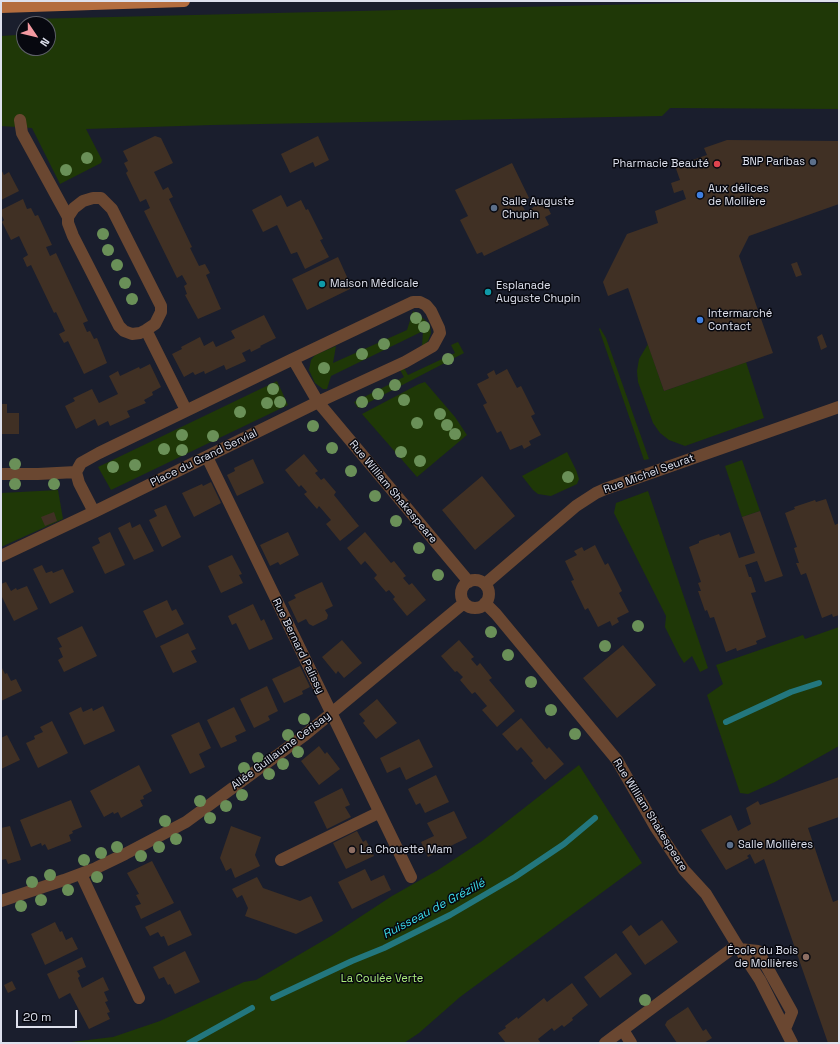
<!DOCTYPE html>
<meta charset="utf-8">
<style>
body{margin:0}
#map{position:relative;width:840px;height:1044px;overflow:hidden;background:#1a1e2d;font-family:"Space Grotesk",sans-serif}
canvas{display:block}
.frame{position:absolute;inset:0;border:2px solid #dee1ed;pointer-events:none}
.north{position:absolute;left:16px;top:16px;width:40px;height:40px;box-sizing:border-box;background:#07080f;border:1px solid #5d5f68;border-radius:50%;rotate:125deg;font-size:11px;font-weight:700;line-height:16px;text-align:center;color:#dee1ed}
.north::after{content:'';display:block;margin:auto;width:14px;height:18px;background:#f49aa1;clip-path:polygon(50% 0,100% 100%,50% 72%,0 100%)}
.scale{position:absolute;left:16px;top:1010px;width:61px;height:18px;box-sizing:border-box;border:2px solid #dee1ed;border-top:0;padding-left:5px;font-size:12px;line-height:14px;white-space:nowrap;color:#dee1ed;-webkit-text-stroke:3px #07080f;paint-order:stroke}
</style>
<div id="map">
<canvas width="840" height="1044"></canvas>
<div class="frame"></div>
<div class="north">N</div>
<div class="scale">20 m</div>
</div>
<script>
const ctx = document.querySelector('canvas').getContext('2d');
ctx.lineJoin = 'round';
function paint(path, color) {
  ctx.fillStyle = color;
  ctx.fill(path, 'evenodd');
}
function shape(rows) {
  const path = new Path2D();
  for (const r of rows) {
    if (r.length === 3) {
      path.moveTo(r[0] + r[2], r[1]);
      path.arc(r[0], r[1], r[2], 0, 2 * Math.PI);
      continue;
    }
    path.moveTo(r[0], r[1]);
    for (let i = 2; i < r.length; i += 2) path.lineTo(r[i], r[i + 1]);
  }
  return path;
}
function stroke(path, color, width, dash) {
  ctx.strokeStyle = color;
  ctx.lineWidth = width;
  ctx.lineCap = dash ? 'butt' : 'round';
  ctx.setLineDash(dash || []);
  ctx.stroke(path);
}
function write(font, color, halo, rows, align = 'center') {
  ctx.font = font + ' "Space Grotesk",sans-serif';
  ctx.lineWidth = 3;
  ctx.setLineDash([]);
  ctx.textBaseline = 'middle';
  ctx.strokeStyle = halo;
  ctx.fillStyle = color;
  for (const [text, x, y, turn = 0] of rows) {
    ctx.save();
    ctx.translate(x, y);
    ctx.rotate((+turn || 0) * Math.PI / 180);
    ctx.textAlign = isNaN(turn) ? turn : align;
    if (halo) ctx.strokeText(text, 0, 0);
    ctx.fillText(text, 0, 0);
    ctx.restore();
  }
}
paint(shape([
 [726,2,839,3,839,109,670,108,662,116,212,125,86,129,102,160,101,163,60,184,32,128,1,126,1,36,17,35,20,25,26,20,30,19],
 [24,24,48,24,48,48,24,48],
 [413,311,423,318,430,325,431,333,428,341,422,347,423,331,331,376,327,389,323,389,315,383,309,370,311,360,315,355,336,346,333,363,407,330],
 [600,328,606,338,649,459,644,460,599,329],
 [458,342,464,353,358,408,354,402,404,377,400,370,404,368,408,375,455,353,451,345],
 [648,344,664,391,746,362,764,418,685,446,669,440,660,433,653,423,638,382,637,371,639,359],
 [277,381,288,405,111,490,98,467],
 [425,382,455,417,467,435,417,477,362,414,419,384],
 [567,452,576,470,579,479,577,484,551,496,538,494,533,490,522,476],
 [742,460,760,511,742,517,725,466],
 [58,490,63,519,1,547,1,493],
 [648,491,708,668,700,672,692,656,684,663,679,655,665,627,666,616,614,513,616,503],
 [839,627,839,746,775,782,748,794,740,793,707,695,723,684,716,665,803,635,805,639],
 [579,765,642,863,460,997,419,1033,404,1043,63,1043,113,1037,160,1021,244,982,256,980,331,936,392,896,438,870,482,841]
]), '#1f3807');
stroke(shape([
 [726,722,791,692,819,683],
 [273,998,352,961,384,948,450,915,515,877,564,844,595,818],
 [189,1043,252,1008]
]), '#23777e', 6);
paint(shape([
 [155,136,161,138,173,163,154,172,163,190,168,187,173,197,169,199,192,247,190,248,199,266,205,264,210,273,206,275,221,309,198,319,185,295,187,294,184,286,187,284,182,275,177,278,144,211,150,208,146,199,140,202,126,173,128,171,124,163,128,161,123,151],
 [318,136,329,160,315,167,313,162,290,173,281,154],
 [727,140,839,141,839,204,749,236,739,256,773,353,664,391,628,288,608,296,603,282,627,234,658,223,655,211,686,199,683,190,674,193,671,183,680,180,675,166,707,155,704,148],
 [512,163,529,198,522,201,524,204,522,205,526,212,544,200,551,214,545,217,549,225,484,256,482,252,477,254,460,220,468,216,455,190],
 [1,169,4,175,9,172,19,191,1,200],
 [281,195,287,207,301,200,306,210,308,209,323,239,320,240,329,257,305,269,297,252,291,254,277,225,263,232,252,210],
 [23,199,27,209,31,208,35,216,38,215,52,245,46,247,50,256,56,253,88,321,83,323,87,332,90,331,94,339,97,338,107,363,84,374,68,341,64,343,59,334,65,331,56,312,54,313,31,265,27,267,23,258,28,255,19,236,11,240,2,222,4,220,1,214,1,210],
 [338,257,352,288,307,310,292,279],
 [797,262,802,275,796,277,791,264],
 [264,315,276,338,260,346,261,347,251,352,250,349,242,353,246,361,226,370,224,365,205,374,204,371,195,375,193,372,184,377,172,354,182,349,181,347,200,337,204,346,213,341,216,347,235,338,231,331],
 [822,334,827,347,821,350,817,337],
 [150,364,161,387,152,392,153,395,144,400,146,403,127,411,130,417,110,426,108,421,98,426,95,419,76,429,65,406,75,401,73,398,92,389,99,403,118,394,109,376,118,371,120,376,139,367,140,369],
 [507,369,517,388,521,386,535,414,531,416,541,435,529,441,531,445,524,449,522,445,510,450,501,431,497,433,483,405,487,403,477,384,489,378,487,374,494,370,496,375],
 [1,404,7,404,7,413,19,413,19,434,1,434],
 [304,454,318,471,315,473,321,480,324,478,336,492,334,495,359,526,340,541,326,524,331,520,319,506,317,509,304,494,307,492,301,485,299,487,285,470],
 [253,459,264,483,237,496,227,475,235,471,234,468],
 [482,476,515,516,475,550,442,510],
 [211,482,221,503,194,517,182,493,202,484,203,486],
 [826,499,835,525,839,523,839,615,833,617,832,614,822,618,806,573,801,575,796,563,799,563,794,548,797,547,785,513,795,509,794,507,815,500,816,502],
 [166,505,181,537,162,547,149,520,157,516,154,510],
 [760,511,783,576,765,582,757,561,745,565,749,577,751,577,756,592,751,593,766,637,756,641,757,644,737,651,736,648,726,652,714,617,710,618,707,610,705,611,698,591,701,591,698,583,701,582,689,547,699,543,699,541,719,534,720,536,730,532,739,558,755,553,742,517],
 [54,512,57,521,45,526,41,517],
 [130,522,132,528,140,524,154,551,134,560,118,528],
 [110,532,125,565,105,574,92,547,100,543,98,538],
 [288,532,299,555,280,565,278,562,270,566,260,545],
 [365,532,391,563,394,561,406,576,403,578,409,585,412,583,426,600,407,616,393,599,395,597,389,590,386,592,374,578,377,575,365,561,361,565,347,548],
 [595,545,605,565,608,563,622,591,619,593,629,612,617,618,619,622,612,626,610,621,598,627,588,608,585,610,571,581,574,580,565,561,577,555,574,551,582,547,584,551],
 [232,555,242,574,239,575,243,583,221,593,208,566],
 [42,565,46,573,52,571,53,573,63,569,74,592,50,604,33,569],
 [6,582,11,591,16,588,17,590,27,586,38,609,14,621,1,595,1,584],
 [322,582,333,606,325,610,328,615,327,619,313,626,309,624,306,619,298,623,288,602,296,598,294,595],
 [167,600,172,611,176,609,184,624,156,638,143,611],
 [253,604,261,621,264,619,273,639,249,650,236,623,232,625,228,616],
 [82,626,97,656,64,672,58,660,63,657,59,648,62,647,57,638],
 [188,633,196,649,191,651,197,662,173,673,160,646],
 [342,640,362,663,344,678,338,671,336,674,322,657],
 [459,640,474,657,471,659,477,666,480,663,492,678,489,680,515,711,497,727,482,710,487,706,475,692,472,694,460,680,463,677,457,671,455,672,441,656],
 [623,645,656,685,617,718,583,678],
 [1,666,5,674,7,673,11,681,16,679,22,691,1,701],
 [300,666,310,687,302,691,303,694,284,703,272,679],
 [267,686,278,711,268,716,270,720,254,728,240,699],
 [377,699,397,723,376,739,363,723,365,721,359,714],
 [103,706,115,731,84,745,69,713,81,707,83,712,92,708,93,711],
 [234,707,246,731,235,736,237,741,221,748,207,720],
 [521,718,547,749,549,747,564,764,545,780,531,763,533,761,521,747,517,751,502,734],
 [52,721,68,753,38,768,26,743,35,739,34,736,43,732,40,727],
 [199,722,211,748,199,754,205,767,190,774,171,735],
 [7,735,20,760,1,769,1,738],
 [419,739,433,767,406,780,400,767,387,773,380,758],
 [319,746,325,754,327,752,340,769,319,785,301,761],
 [139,765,152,791,143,796,144,799,140,800,143,806,121,818,118,812,114,814,113,812,104,817,90,791],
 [436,775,449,802,425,813,420,803,416,805,408,789],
 [839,777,839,817,808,828,833,902,838,900,839,903,839,1043,828,1043,764,859,755,864,750,854,747,856,749,858,726,870,701,830,731,815,738,831,751,824,746,808,758,801,760,805],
 [342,788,350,805,345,807,351,817,327,829,314,802],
 [71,800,82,827,72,831,73,833,69,835,71,841,48,850,45,844,42,846,41,843,31,847,20,820],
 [454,811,467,838,428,857,421,842,434,836,427,823],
 [10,826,21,860,8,864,6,859,1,860,1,828],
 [231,826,261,837,255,855,260,866,235,878,231,868,226,871,220,858],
 [357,831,363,842,366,840,374,856,346,869,333,843],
 [152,861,174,903,141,919,135,906,141,904,136,895,139,894,127,873],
 [365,869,371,881,384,875,391,890,352,909,338,882],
 [257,877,263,888,300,901,311,896,323,921,296,934,245,916,248,908,242,895,237,898,232,889],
 [180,910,192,935,168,946,164,936,161,937,158,932,150,936,145,927],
 [662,920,678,942,645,965,622,932,631,925,639,936],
 [55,922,60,932,62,931,66,940,72,937,78,949,45,965,31,934],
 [185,951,200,982,175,994,170,984,168,985,164,977,159,979,153,967],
 [616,953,632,974,600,998,584,977],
 [82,957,86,967,77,971,80,976,78,978,82,988,103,977,109,990,104,992,108,1001,105,1002,110,1012,107,1013,110,1019,89,1029,70,993,59,999,47,974],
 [12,981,16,989,8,993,4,985],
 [572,983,588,1005,572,1018,573,1020,564,1027,562,1025,554,1031,552,1028,538,1039,541,1043,506,1043,498,1033,506,1028,505,1026,517,1017,518,1019,544,998,547,1002],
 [688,1007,703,1031,706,1029,712,1038,704,1043,677,1043,665,1025,667,1021]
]), '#403024');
stroke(shape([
 [20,120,22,133,68,217],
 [93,198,101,198,112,209,161,306,161,312,155,324,146,330,140,333,132,334,124,331,119,326,73,236,68,223,68,217,74,208,83,201,93,198],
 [146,330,186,410],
 [293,359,318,402,94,512,79,483,76,472,81,463,99,453,293,359],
 [293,359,413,302,420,302,426,305,431,311,439,328,440,333,433,346,405,362,318,402,469,582],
 [207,457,411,877],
 [1,474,38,474,76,472],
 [1,556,94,512],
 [475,594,14],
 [485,584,576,506,596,493,605,489,839,407],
 [485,603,496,614,617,760,656,828,684,870,706,894,737,945,760,980,792,1043],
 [281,860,378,813],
 [81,874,139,998],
 [1,901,64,880,96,868,125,854,186,822,305,735,464,603],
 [739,949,758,951,792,1012,785,1029],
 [623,1030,631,1043],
 [605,1043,737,945]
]), '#6a4731', 12);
stroke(shape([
 [1,7,184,1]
]), '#b46d3e', 12);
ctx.fillStyle = '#6a9058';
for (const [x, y] of [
 [87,158],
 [66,170],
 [103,234],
 [108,250],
 [117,265],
 [125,283],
 [132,299],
 [416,318],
 [424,327],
 [384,344],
 [362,354],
 [448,359],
 [324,368],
 [395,385],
 [273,389],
 [378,394],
 [404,400],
 [280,402],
 [362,402],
 [267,403],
 [240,412],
 [440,414],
 [417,423],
 [447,425],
 [313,426],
 [455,434],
 [182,435],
 [213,436],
 [332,448],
 [164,449],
 [182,450],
 [401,452],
 [420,461],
 [15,464],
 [135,465],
 [113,467],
 [351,471],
 [568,477],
 [15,484],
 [54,484],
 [375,496],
 [396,521],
 [419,548],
 [438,575],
 [638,626],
 [491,632],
 [605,646],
 [508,655],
 [531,682],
 [551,710],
 [304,719],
 [575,734],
 [288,735],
 [298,752],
 [258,758],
 [283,764],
 [244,768],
 [269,774],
 [242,795],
 [200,801],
 [226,806],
 [210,818],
 [165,821],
 [176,839],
 [117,847],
 [159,847],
 [101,853],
 [141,856],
 [84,860],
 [50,875],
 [97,877],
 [32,882],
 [68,890],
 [41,900],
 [21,906],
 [645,1000]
]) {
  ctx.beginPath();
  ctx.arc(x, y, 6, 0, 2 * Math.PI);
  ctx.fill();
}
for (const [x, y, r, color] of [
 [813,162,4,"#5c6f8a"],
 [717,164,4,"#e0444e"],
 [700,195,4,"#3f7fe0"],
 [494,208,4,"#5c6f8a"],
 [322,284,4,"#0f9aa8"],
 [488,292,4,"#0f9aa8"],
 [700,320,4,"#3f7fe0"],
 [730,845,4,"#5c6f8a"],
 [352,850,4,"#8d6e63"],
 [806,957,4,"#8d6e63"]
]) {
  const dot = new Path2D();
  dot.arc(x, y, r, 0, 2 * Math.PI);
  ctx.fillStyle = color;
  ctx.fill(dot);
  stroke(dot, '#07080f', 1.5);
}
write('11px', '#dee1ed', '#07080f', [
 ["BNP Paribas",805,162,"right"],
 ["Pharmacie Beauté",709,164,"right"],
 ["Aux délices",708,189],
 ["de Mollière",708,202],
 ["Salle Auguste",502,202],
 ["Chupin",502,215],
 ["Maison Médicale",330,284],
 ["Esplanade",496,286],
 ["Auguste Chupin",496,299],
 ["Intermarché",708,314],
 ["Contact",708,327],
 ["Salle Mollières",738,845],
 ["La Chouette Mam",360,850],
 ["École du Bois",798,951,"right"],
 ["de Mollières",798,964,"right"]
], 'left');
write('11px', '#dee1ed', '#07080f', [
 ["Place du Grand Servial",204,458,-26],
 ["Rue Michel Seurat",649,474,-20],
 ["Rue William Shakespeare",393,492,50],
 ["Rue Bernard Palissy",298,646,64],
 ["Allée Guillaume Cerisay",281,751,-37],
 ["Rue William Shakespeare",650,815,58]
]);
write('11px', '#acee7c', '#07080f', [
 ["La Coulée Verte",382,979]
]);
write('italic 12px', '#3cdcea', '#07080f', [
 ["Ruisseau de Grézillé",434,909,-28]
]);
</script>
